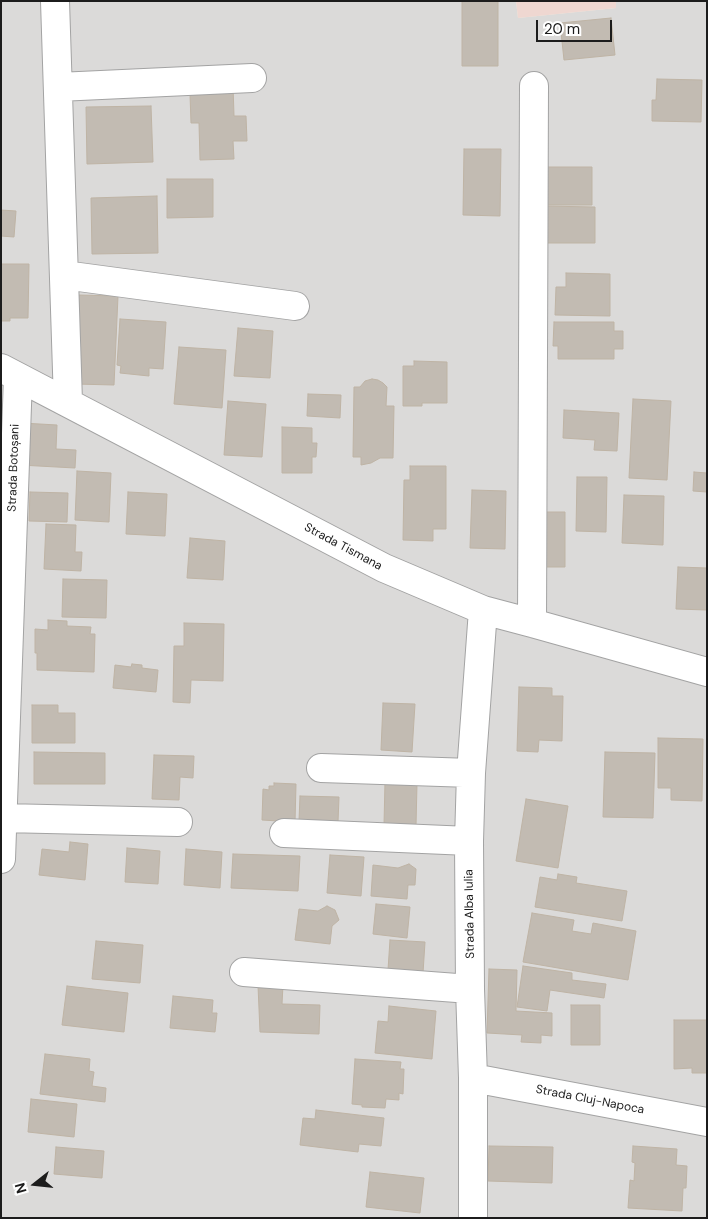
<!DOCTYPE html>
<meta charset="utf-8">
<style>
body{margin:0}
#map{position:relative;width:708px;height:1219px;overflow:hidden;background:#eeece2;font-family:"DM Sans",sans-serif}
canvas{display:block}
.frame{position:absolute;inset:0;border:2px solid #1c1c1c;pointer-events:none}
.north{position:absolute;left:10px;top:1159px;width:50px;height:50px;-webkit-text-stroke:4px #fff;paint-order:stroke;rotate:254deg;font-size:14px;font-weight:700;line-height:20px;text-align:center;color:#1c1c1c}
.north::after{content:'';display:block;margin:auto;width:18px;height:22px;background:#1c1c1c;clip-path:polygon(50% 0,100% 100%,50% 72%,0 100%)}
.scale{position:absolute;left:536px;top:20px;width:76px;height:22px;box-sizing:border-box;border:2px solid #1c1c1c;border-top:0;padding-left:6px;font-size:15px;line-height:18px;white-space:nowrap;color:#1c1c1c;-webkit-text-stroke:4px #fff;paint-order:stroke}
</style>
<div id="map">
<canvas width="708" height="1219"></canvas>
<div class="frame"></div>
<div class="north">N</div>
<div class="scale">20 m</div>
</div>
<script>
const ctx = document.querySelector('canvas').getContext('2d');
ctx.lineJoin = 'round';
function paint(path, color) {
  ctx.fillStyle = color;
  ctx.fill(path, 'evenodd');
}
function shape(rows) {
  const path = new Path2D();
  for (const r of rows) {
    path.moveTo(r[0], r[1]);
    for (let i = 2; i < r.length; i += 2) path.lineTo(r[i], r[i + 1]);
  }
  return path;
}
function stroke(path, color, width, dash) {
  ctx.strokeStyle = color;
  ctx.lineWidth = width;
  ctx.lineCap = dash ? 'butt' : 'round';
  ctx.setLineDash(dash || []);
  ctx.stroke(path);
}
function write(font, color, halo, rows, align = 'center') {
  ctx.font = font + ' "DM Sans",sans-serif';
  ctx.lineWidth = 4;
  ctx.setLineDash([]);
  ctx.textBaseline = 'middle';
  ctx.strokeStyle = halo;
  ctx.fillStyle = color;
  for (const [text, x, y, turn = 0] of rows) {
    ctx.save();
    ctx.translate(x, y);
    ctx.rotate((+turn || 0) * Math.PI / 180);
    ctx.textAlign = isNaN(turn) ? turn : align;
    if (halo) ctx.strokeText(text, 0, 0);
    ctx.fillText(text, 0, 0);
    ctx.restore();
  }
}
paint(shape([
 [1,1,516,1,518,18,616,8,616,1,707,1,707,1218,1,1218]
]), '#dbdad9');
paint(shape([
 [516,1,616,1,616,8,518,18]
]), '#efd7d1');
const building = shape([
 [462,1,498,1,498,66,462,66,462,1],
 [611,18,615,55,564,60,560,23,611,18],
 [657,79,702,80,701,122,652,121,652,100,656,100,657,79],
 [205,85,233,85,234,116,246,116,247,141,233,141,234,159,200,160,199,123,191,123,190,94,205,94,205,85],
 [151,106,153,162,87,164,86,107,151,106],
 [464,149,501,149,500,216,463,215,464,149],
 [547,167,592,167,592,205,547,205,547,167],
 [167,179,213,179,213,217,167,218,167,179],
 [157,196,158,253,92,254,91,198,157,196],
 [544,206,595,207,595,243,544,243,544,206],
 [1,210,16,211,14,237,1,236,1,210],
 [1,264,29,264,28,318,10,318,10,321,1,321,1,264],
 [566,273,610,274,610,316,555,315,556,287,566,287,566,273],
 [78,295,118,296,114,385,75,384,78,295],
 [120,319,166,322,163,369,149,368,149,376,120,373,121,366,117,365,120,319],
 [554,322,614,322,614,331,623,331,623,349,614,349,614,359,558,359,558,346,553,346,554,322],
 [238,328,273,331,270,378,234,376,238,328],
 [179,347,226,350,222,408,174,404,179,347],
 [414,361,447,362,447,403,422,403,422,406,403,406,403,366,414,366,414,361],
 [372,379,378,380,383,383,387,387,386,406,394,406,393,458,380,458,371,463,361,465,361,457,353,457,354,387,360,387,365,381,372,379],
 [308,394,341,395,340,418,307,416,308,394],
 [633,399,671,401,667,480,629,478,633,399],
 [228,401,266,404,262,457,224,455,228,401],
 [564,410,619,413,617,451,594,450,595,440,563,438,564,410],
 [22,423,57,425,56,449,76,450,75,468,20,465,22,423],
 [282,427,312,428,312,443,317,443,316,457,312,457,312,473,282,473,282,427],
 [410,466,446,466,446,529,433,529,433,541,403,540,404,480,410,480,410,466],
 [77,471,111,473,109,522,75,520,77,471],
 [694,472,707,473,707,492,693,491,694,472],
 [577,477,607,477,606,532,576,531,577,477],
 [472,490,506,491,505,549,470,548,472,490],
 [30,492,68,493,67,522,29,521,30,492],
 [128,492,167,494,165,536,126,534,128,492],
 [624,495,664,496,663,545,622,543,624,495],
 [533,512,565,512,565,567,533,567,533,512],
 [46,524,76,525,75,552,82,552,81,571,44,569,46,524],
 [190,538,225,541,223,580,187,578,190,538],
 [678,567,707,568,707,610,676,609,678,567],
 [63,579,107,580,106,618,62,617,63,579],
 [48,620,67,621,67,626,91,627,90,634,95,634,94,672,37,670,37,653,35,653,35,629,48,630,48,620],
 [184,623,224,624,223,681,191,680,190,703,173,702,174,646,184,646,184,623],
 [132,664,142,665,142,668,158,670,156,692,113,688,115,665,131,667,132,664],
 [519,687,552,688,552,696,563,696,562,741,539,740,538,752,517,751,519,687],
 [383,703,415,704,412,752,381,750,383,703],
 [32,705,58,705,58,713,75,713,75,743,32,743,32,705],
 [658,738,703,739,702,801,671,800,671,788,658,788,658,738],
 [34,752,105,753,105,784,34,784,34,752],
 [605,752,655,753,653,818,603,817,605,752],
 [154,755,194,756,193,778,180,777,179,800,152,799,154,755],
 [385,782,417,783,416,826,384,825,385,782],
 [274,783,296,784,295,822,262,820,263,789,269,790,269,786,274,786,274,783],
 [300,796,339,797,338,822,299,821,300,796],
 [526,799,568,806,558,868,516,861,526,799],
 [70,842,88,844,85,880,39,875,42,849,69,852,70,842],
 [127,848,160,851,158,884,125,882,127,848],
 [186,849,222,852,220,888,184,885,186,849],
 [233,854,300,856,298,891,231,888,233,854],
 [330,855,364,857,361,896,327,893,330,855],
 [409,864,416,869,415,885,408,885,407,899,371,896,373,865,398,868,409,864],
 [558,874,577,877,576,883,627,891,622,921,535,907,540,877,557,880,558,874],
 [376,904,410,907,407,938,373,934,376,904],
 [327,906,335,910,339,920,332,926,330,944,295,940,299,909,318,911,327,906],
 [532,913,574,920,572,931,591,934,593,923,636,931,628,980,523,962,532,913],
 [390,940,425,942,423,973,388,970,390,940],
 [96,941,143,945,140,983,92,979,96,941],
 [523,966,572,973,572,980,606,984,604,998,550,990,547,1011,517,1007,523,966],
 [489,969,517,970,516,1011,552,1013,552,1036,541,1035,541,1043,521,1042,522,1035,487,1033,489,969],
 [258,985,283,985,282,1004,320,1005,319,1034,260,1032,258,985],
 [67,986,128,993,124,1032,62,1025,67,986],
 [173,996,213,1000,212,1013,217,1013,215,1032,170,1028,173,996],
 [571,1005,600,1005,600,1045,571,1045,571,1005],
 [389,1006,436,1011,432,1059,375,1053,378,1021,388,1022,389,1006],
 [674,1020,707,1020,707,1073,692,1073,692,1068,674,1069,674,1020],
 [45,1054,90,1059,89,1071,94,1072,92,1086,106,1088,105,1102,40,1094,45,1054],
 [355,1059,401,1062,400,1069,404,1069,403,1094,399,1093,399,1100,386,1099,385,1108,362,1107,362,1105,352,1104,355,1059],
 [31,1099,77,1104,74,1137,28,1132,31,1099],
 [316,1110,384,1118,381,1146,359,1144,358,1152,300,1145,303,1118,315,1119,316,1110],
 [489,1146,553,1147,552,1183,488,1181,489,1146],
 [633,1146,677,1149,676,1165,687,1166,686,1188,683,1188,682,1211,628,1208,630,1180,634,1181,635,1163,632,1162,633,1146],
 [56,1147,104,1151,102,1178,54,1174,56,1147],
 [370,1172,424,1178,420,1213,366,1207,370,1172]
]);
paint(building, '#c2bbb2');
stroke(building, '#bfb4a5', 1);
const minor = shape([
 [55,1,68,402],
 [58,87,252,78],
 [64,275,295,306],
 [1,368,384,568,483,610,532,623,707,672],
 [532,623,534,86],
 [321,768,471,773],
 [3,818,178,822],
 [284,833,469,841],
 [1,859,18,377],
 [244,972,470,989],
 [473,1078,707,1122],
 [473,1218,473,1078,470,989,469,841,471,773,483,610]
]);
stroke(minor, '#a3a3a3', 30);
stroke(minor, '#fff', 28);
write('12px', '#1c1c1c', '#fff', [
 ["Strada Botoșani",14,468,-88],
 ["Strada Tismana",343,547,28],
 ["Strada Alba Iulia",470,914,-91],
 ["Strada Cluj-Napoca",590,1100,11]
]);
</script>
